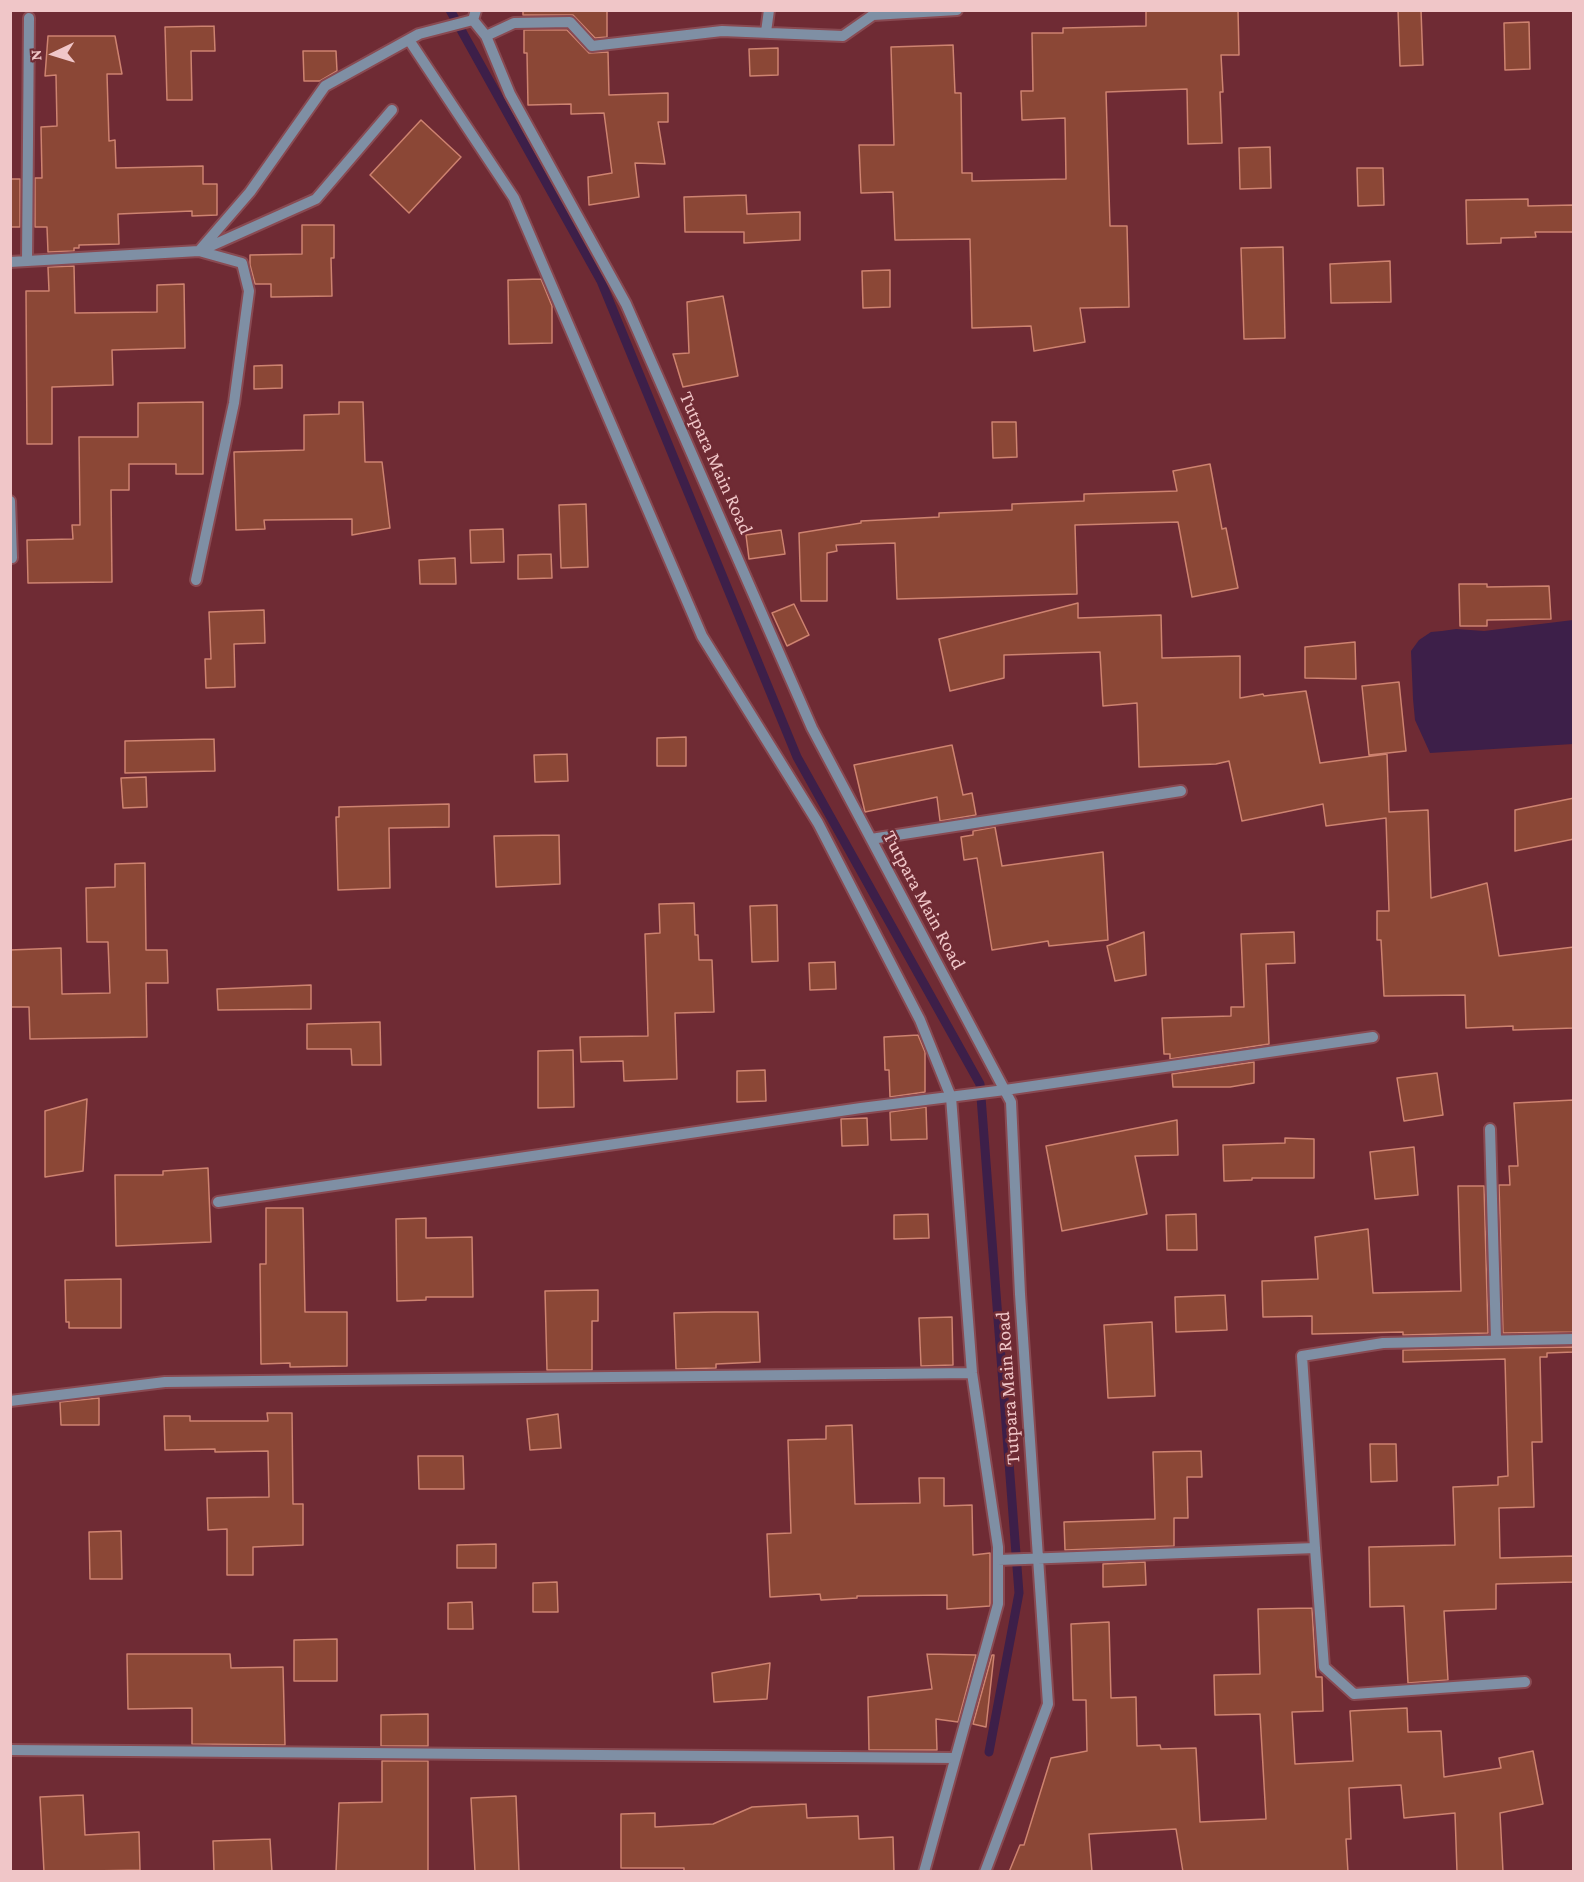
<!DOCTYPE html>
<style>
body{margin:0}
#map{position:relative;width:1584px;height:1882px;overflow:hidden;background:#6f2b34;font-family:"Crimson Pro",serif}
canvas{display:block}
.frame{position:absolute;inset:0;border:12px solid #f0c6c8;pointer-events:none}
.north{position:absolute;left:24px;top:24px;width:60px;height:60px;-webkit-text-stroke:4px #6f2b34;paint-order:stroke;rotate:266deg;font-size:16px;font-weight:700;line-height:24px;text-align:center;color:#f0c6c8}
.north::after{content:'';display:block;margin:auto;width:21px;height:27px;background:#f0c6c8;clip-path:polygon(50% 0,100% 100%,50% 72%,0 100%)}
</style>
<div id="map">
<canvas width="1584" height="1882"></canvas>
<div class="frame"></div>
<div class="north">N</div>
</div>
<script>
const ctx = document.querySelector('canvas').getContext('2d');
ctx.lineJoin = 'round';
function paint(path, color) {
  ctx.fillStyle = color;
  ctx.fill(path, 'evenodd');
}
function shape(rows) {
  const path = new Path2D();
  for (const r of rows) {
    path.moveTo(r[0], r[1]);
    for (let i = 2; i < r.length; i += 2) path.lineTo(r[i], r[i + 1]);
  }
  return path;
}
function stroke(path, color, width, dash) {
  ctx.strokeStyle = color;
  ctx.lineWidth = width;
  ctx.lineCap = dash ? 'butt' : 'round';
  ctx.setLineDash(dash || []);
  ctx.stroke(path);
}
function write(font, color, halo, rows, align = 'center') {
  ctx.font = font + ' "Crimson Pro",serif';
  ctx.lineWidth = 5;
  ctx.setLineDash([]);
  ctx.textBaseline = 'middle';
  ctx.strokeStyle = halo;
  ctx.fillStyle = color;
  for (const [text, x, y, turn = 0] of rows) {
    ctx.save();
    ctx.translate(x, y);
    ctx.rotate((+turn || 0) * Math.PI / 180);
    ctx.textAlign = isNaN(turn) ? turn : align;
    if (halo) ctx.strokeText(text, 0, 0);
    ctx.fillText(text, 0, 0);
    ctx.restore();
  }
}
paint(shape([
 [1573,620,1573,744,1430,753,1415,720,1413,699,1411,651,1419,640,1431,632,1442,631,1456,629,1484,631]
]), '#3d1f49');
stroke(shape([
 [450,10,601,281,797,757,980,1084,1019,1593,989,1752]
]), '#3d1f49', 9);
const building = shape([
 [523,10,607,10,607,37,595,38,573,15,523,15,523,10],
 [1146,10,1238,10,1239,55,1221,55,1223,92,1220,92,1222,143,1188,144,1187,89,1106,92,1110,226,1127,226,1129,307,1080,308,1085,342,1034,351,1031,326,972,328,970,239,895,240,893,192,861,193,859,145,894,145,891,47,953,45,955,93,961,93,962,173,972,173,972,181,1066,179,1065,118,1022,120,1021,91,1033,91,1032,33,1063,33,1063,28,1146,26,1146,10],
 [1398,10,1421,10,1423,65,1400,66,1398,10],
 [1529,22,1530,69,1505,70,1504,23,1529,22],
 [214,26,215,51,191,51,192,100,167,100,165,27,214,26],
 [524,30,567,30,589,53,608,52,609,95,668,93,668,122,658,122,665,164,635,163,639,197,589,205,588,177,612,173,604,113,571,114,571,104,528,105,527,53,524,53,524,30],
 [48,36,115,36,122,74,107,74,109,141,115,140,116,168,203,166,203,184,217,184,217,215,192,216,192,211,118,214,119,244,79,245,79,248,74,248,74,251,48,252,47,227,35,227,35,178,42,178,41,127,57,126,56,75,45,76,48,36],
 [778,48,778,75,750,76,749,49,778,48],
 [303,51,336,51,337,71,320,81,304,81,303,51],
 [421,120,461,157,409,213,370,175,421,120],
 [1270,147,1271,188,1240,189,1239,148,1270,147],
 [1357,168,1383,168,1384,205,1358,206,1357,168],
 [10,179,20,179,20,227,10,227,10,179],
 [746,195,747,214,800,212,800,240,744,243,744,232,685,232,684,197,746,195],
 [1528,199,1528,206,1574,205,1574,232,1535,232,1536,237,1501,238,1501,243,1467,244,1466,200,1528,199],
 [302,225,334,225,334,258,331,258,332,296,271,297,271,284,255,284,250,265,250,255,302,254,302,225],
 [1283,247,1285,338,1244,339,1241,248,1283,247],
 [1390,261,1391,302,1331,303,1330,264,1390,261],
 [74,266,75,313,157,312,157,285,184,284,185,348,112,350,113,385,52,387,52,444,27,444,26,291,49,291,48,267,74,266],
 [890,270,890,307,863,308,862,271,890,270],
 [541,279,552,306,552,343,509,344,508,280,541,279],
 [723,296,738,376,683,387,673,354,689,353,687,302,723,296],
 [282,365,282,388,254,389,254,366,282,365],
 [203,402,203,474,176,474,176,464,129,464,129,490,111,490,112,582,28,583,27,540,73,539,72,525,80,525,79,437,138,437,138,403,203,402],
 [339,402,363,402,365,462,382,462,390,528,352,535,352,519,264,520,265,529,236,530,234,452,304,450,304,415,339,414,339,402],
 [992,422,1016,422,1017,457,993,458,992,422],
 [1210,464,1222,529,1226,528,1238,588,1192,597,1178,522,1075,525,1077,594,897,599,895,543,836,545,837,551,827,553,827,601,801,601,799,533,861,523,861,521,939,517,939,513,1012,510,1012,504,1084,501,1084,494,1177,491,1173,471,1210,464],
 [586,504,588,567,561,568,559,505,586,504],
 [503,529,504,562,471,563,470,530,503,529],
 [781,530,785,554,749,559,746,535,781,530],
 [551,554,552,578,518,579,518,555,551,554],
 [455,558,456,584,420,584,419,560,455,558],
 [1459,584,1487,584,1487,587,1549,586,1551,619,1487,620,1487,626,1460,626,1459,584],
 [1078,603,1078,618,1161,615,1162,658,1240,656,1240,698,1263,694,1264,696,1306,691,1320,763,1387,754,1389,812,1428,810,1431,898,1487,883,1499,956,1574,947,1574,1028,1513,1030,1513,1026,1466,1028,1465,995,1384,996,1381,940,1377,940,1377,911,1389,911,1386,818,1326,826,1323,804,1242,821,1229,761,1216,764,1139,767,1137,703,1103,706,1100,652,1004,655,1004,678,950,691,939,639,1078,603],
 [794,604,809,635,787,646,772,613,794,604],
 [264,610,265,643,234,644,235,687,206,688,205,659,211,659,209,612,264,610],
 [1355,642,1356,679,1305,678,1305,647,1355,642],
 [1399,682,1406,751,1369,755,1362,686,1399,682],
 [686,737,686,766,657,766,657,738,686,737],
 [214,739,215,771,125,773,125,741,214,739],
 [952,745,963,795,972,793,976,815,940,821,937,797,865,812,854,765,952,745],
 [567,754,568,781,535,782,534,755,567,754],
 [146,777,147,807,123,808,121,778,146,777],
 [1574,798,1574,839,1515,851,1515,810,1574,798],
 [449,804,449,827,389,828,390,888,338,890,336,817,339,817,339,807,449,804],
 [995,827,1002,866,1103,852,1108,940,1049,946,1048,941,992,950,977,858,964,860,961,837,973,835,973,831,995,827],
 [559,835,560,884,496,887,494,836,559,835],
 [145,863,146,950,167,950,168,983,146,983,147,1037,30,1039,29,1007,10,1007,10,950,61,948,62,994,110,993,108,942,87,942,86,888,115,887,115,864,145,863],
 [694,903,695,935,698,935,699,960,712,960,714,1012,675,1013,677,1079,624,1081,623,1061,581,1062,580,1037,648,1036,645,934,660,933,659,904,694,903],
 [777,905,778,961,752,962,750,906,777,905],
 [1144,932,1146,975,1115,981,1107,946,1144,932],
 [1294,932,1295,963,1266,964,1269,1044,1170,1059,1170,1054,1164,1054,1162,1018,1231,1016,1231,1007,1244,1007,1241,934,1294,932],
 [835,962,836,989,810,990,809,963,835,962],
 [311,985,311,1009,218,1010,217,989,311,985],
 [380,1022,381,1065,352,1065,351,1049,307,1049,307,1024,380,1022],
 [918,1035,925,1052,925,1092,890,1097,889,1070,885,1070,884,1037,918,1035],
 [573,1050,574,1107,538,1108,538,1051,573,1050],
 [1254,1062,1254,1083,1230,1087,1173,1087,1172,1074,1254,1062],
 [765,1070,766,1101,737,1102,737,1071,765,1070],
 [1437,1073,1443,1115,1404,1121,1397,1078,1437,1073],
 [87,1099,83,1171,45,1177,45,1111,87,1099],
 [1574,1100,1574,1332,1503,1333,1499,1185,1510,1185,1509,1166,1518,1166,1514,1103,1574,1100],
 [926,1107,927,1139,891,1140,890,1112,926,1107],
 [867,1118,868,1145,842,1146,841,1119,867,1118],
 [1177,1120,1178,1155,1135,1156,1147,1214,1062,1231,1046,1146,1177,1120],
 [1285,1138,1314,1139,1314,1178,1252,1178,1252,1180,1224,1181,1223,1145,1285,1143,1285,1138],
 [1414,1147,1418,1195,1375,1199,1370,1152,1414,1147],
 [208,1168,211,1242,116,1246,115,1175,163,1175,163,1171,208,1168],
 [1458,1186,1484,1186,1488,1333,1403,1335,1403,1332,1312,1334,1312,1316,1263,1317,1262,1281,1318,1279,1315,1237,1368,1229,1373,1293,1461,1291,1458,1186],
 [266,1208,303,1208,305,1312,347,1312,347,1366,290,1367,290,1363,261,1364,260,1264,266,1264,266,1208],
 [928,1214,929,1238,894,1239,894,1215,928,1214],
 [1196,1214,1197,1250,1167,1250,1166,1215,1196,1214],
 [426,1218,426,1238,472,1237,473,1297,426,1297,426,1300,397,1301,396,1219,426,1218],
 [121,1279,121,1328,69,1328,69,1322,66,1322,65,1280,121,1279],
 [598,1290,598,1321,592,1321,592,1370,547,1370,545,1291,598,1290],
 [1225,1295,1227,1330,1176,1332,1175,1297,1225,1295],
 [715,1312,758,1312,760,1362,716,1364,716,1368,676,1369,674,1313,715,1312],
 [952,1317,953,1365,921,1366,919,1318,952,1317],
 [1152,1322,1155,1396,1108,1398,1104,1325,1152,1322],
 [1574,1347,1574,1352,1547,1353,1547,1357,1540,1357,1542,1442,1532,1442,1534,1507,1499,1508,1500,1558,1574,1556,1574,1582,1496,1584,1496,1609,1444,1611,1448,1680,1408,1683,1404,1606,1370,1607,1369,1547,1455,1545,1453,1487,1498,1485,1498,1477,1508,1476,1505,1359,1403,1362,1403,1350,1574,1347],
 [99,1398,99,1425,61,1425,60,1402,99,1398],
 [267,1413,292,1413,293,1504,303,1504,303,1545,253,1547,253,1575,227,1575,227,1529,208,1530,207,1498,269,1497,268,1451,215,1452,215,1449,165,1450,164,1416,190,1416,190,1421,268,1421,267,1413],
 [558,1414,561,1448,530,1450,527,1419,558,1414],
 [852,1425,855,1504,920,1503,919,1478,944,1478,944,1506,972,1505,973,1555,990,1553,990,1606,947,1609,947,1595,857,1596,857,1598,821,1600,820,1594,770,1597,767,1534,791,1533,788,1440,826,1439,826,1426,852,1425],
 [1370,1444,1396,1444,1397,1481,1371,1482,1370,1444],
 [1201,1451,1202,1477,1187,1477,1188,1518,1174,1518,1174,1546,1065,1550,1064,1522,1155,1519,1153,1452,1201,1451],
 [418,1456,463,1456,464,1489,419,1489,418,1456],
 [121,1531,122,1579,90,1579,89,1532,121,1531],
 [496,1544,496,1568,457,1568,457,1545,496,1544],
 [1145,1562,1146,1585,1103,1587,1103,1564,1145,1562],
 [557,1582,558,1612,533,1612,533,1583,557,1582],
 [472,1602,473,1629,448,1629,448,1603,472,1602],
 [1312,1608,1316,1677,1322,1677,1323,1711,1292,1712,1295,1764,1353,1761,1350,1711,1407,1708,1408,1732,1441,1731,1444,1777,1501,1768,1499,1758,1533,1751,1543,1804,1500,1813,1503,1872,1457,1872,1455,1813,1404,1818,1401,1785,1349,1788,1351,1839,1346,1839,1348,1872,1183,1872,1176,1829,1089,1834,1092,1872,1009,1872,1020,1845,1024,1845,1051,1758,1087,1751,1086,1700,1073,1700,1071,1624,1109,1622,1111,1698,1136,1697,1137,1746,1160,1745,1161,1749,1196,1748,1200,1822,1266,1819,1260,1714,1215,1715,1214,1675,1260,1674,1258,1609,1312,1608],
 [337,1639,337,1681,294,1681,294,1640,337,1639],
 [127,1654,230,1654,231,1668,283,1667,285,1745,192,1744,192,1708,128,1709,127,1654],
 [927,1654,976,1655,958,1722,936,1719,937,1750,869,1750,868,1697,932,1689,927,1654],
 [992,1655,994,1655,986,1727,973,1724,992,1655],
 [770,1663,767,1699,714,1702,712,1673,770,1663],
 [428,1714,428,1746,381,1746,381,1715,428,1714],
 [382,1761,428,1761,428,1872,336,1872,339,1803,382,1802,382,1761],
 [83,1795,85,1835,139,1832,140,1870,44,1872,40,1797,83,1795],
 [516,1796,519,1872,475,1872,471,1798,516,1796],
 [806,1804,807,1818,858,1816,859,1839,893,1837,894,1872,684,1872,684,1868,621,1868,621,1814,655,1813,655,1827,713,1824,752,1807,806,1804],
 [270,1839,272,1872,214,1872,213,1841,270,1839]
]);
paint(building, '#8b4736');
stroke(building, '#ce8370', 1.5);
const minor = shape([
 [476,10,473,20,486,36,510,94,626,304,812,728,1011,1102,1020,1294,1048,1704,985,1872],
 [766,32,769,10],
 [486,36,514,23,570,22,592,46,722,31,843,36,873,15,957,10],
 [409,40,514,198,702,636,818,823,920,1020,951,1097,972,1373,998,1547,998,1604,924,1872],
 [202,250,316,199,392,110],
 [27,261,29,18],
 [10,262,199,251,250,192,325,86,419,34,473,20],
 [10,501,12,558],
 [196,580,234,403,249,291,242,263,199,251],
 [871,839,1181,791],
 [1490,1129,1496,1339],
 [218,1202,861,1108,1005,1090,1373,1037],
 [10,1401,165,1382,972,1373],
 [1315,1548,1302,1356,1383,1343,1574,1339],
 [998,1560,1315,1548,1324,1667,1354,1694,1525,1682],
 [10,1750,955,1758]
]);
stroke(minor, '#894a52', 14);
stroke(minor, '#7f8fa4', 10);
write('20px', '#f0c6c8', '#6f2b34', [
 ["Tutpara Main Road",716,463,66],
 ["Tutpara Main Road",924,900,62],
 ["Tutpara Main Road",1008,1388,-94]
]);
</script>
